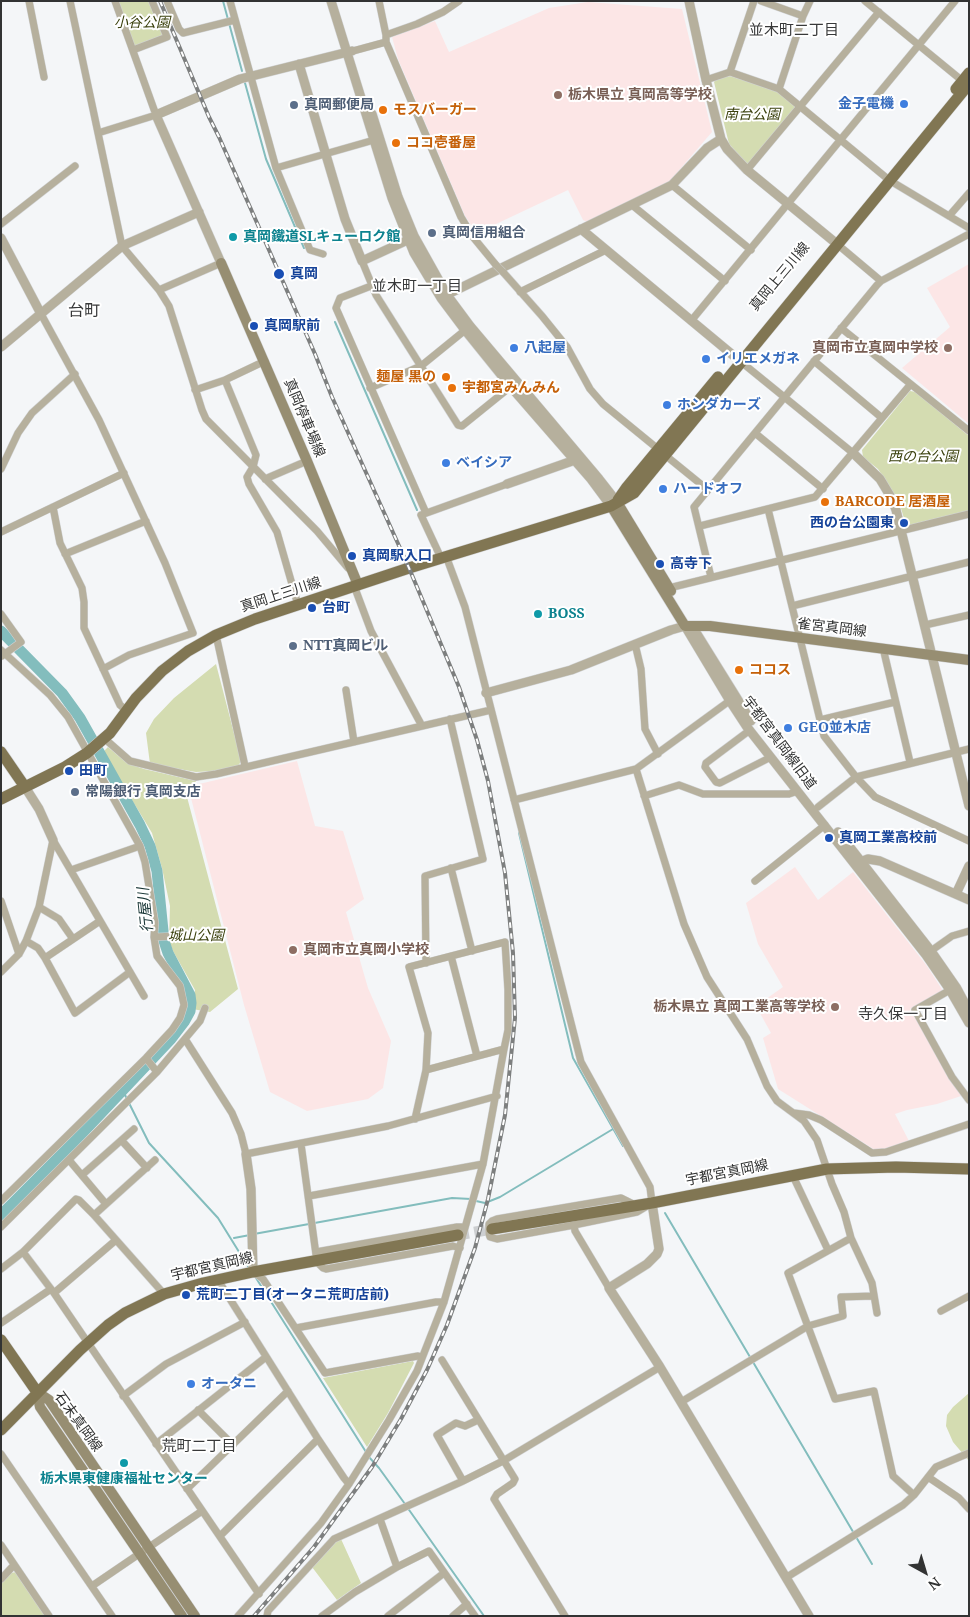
<!DOCTYPE html>
<meta charset="utf-8">
<style>
body{margin:0}
#map{position:relative;width:970px;height:1617px;overflow:hidden;background:#f4f6f8;font-family:"Noto Serif",serif}
canvas{display:block}
.frame{position:absolute;inset:0;border:2px solid #323333;pointer-events:none}
.north{position:absolute;left:900px;top:1547px;width:50px;height:50px;-webkit-text-stroke:4px #fff;paint-order:stroke;rotate:141deg;font-size:14px;font-weight:700;line-height:20px;text-align:center;color:#323333}
.north::after{content:'';display:block;margin:auto;width:18px;height:22px;background:#323333;clip-path:polygon(50% 0,100% 100%,50% 72%,0 100%)}
</style>
<div id="map">
<canvas width="970" height="1617"></canvas>
<div class="frame"></div>
<div class="north">N</div>
</div>
<script>
const ctx = document.querySelector('canvas').getContext('2d');
ctx.lineJoin = 'round';
function paint(path, color) {
  ctx.fillStyle = color;
  ctx.fill(path, 'evenodd');
}
function shape(rows) {
  const path = new Path2D();
  for (const r of rows) {
    path.moveTo(r[0], r[1]);
    for (let i = 2; i < r.length; i += 2) path.lineTo(r[i], r[i + 1]);
  }
  return path;
}
function stroke(path, color, width, dash) {
  ctx.strokeStyle = color;
  ctx.lineWidth = width;
  ctx.lineCap = dash ? 'butt' : 'round';
  ctx.setLineDash(dash || []);
  ctx.stroke(path);
}
function write(font, color, halo, rows, align = 'center') {
  ctx.font = font + ' "Noto Serif","Noto Sans JP",serif';
  ctx.lineWidth = 4;
  ctx.setLineDash([]);
  ctx.textBaseline = 'middle';
  ctx.strokeStyle = halo;
  ctx.fillStyle = color;
  for (const [text, x, y, turn = 0] of rows) {
    ctx.save();
    ctx.translate(x, y);
    ctx.rotate((+turn || 0) * Math.PI / 180);
    ctx.textAlign = isNaN(turn) ? turn : align;
    if (halo) ctx.strokeText(text, 0, 0);
    ctx.fillText(text, 0, 0);
    ctx.restore();
  }
}
paint(shape([
 [588,2,682,9,712,132,669,182,587,222,583,220,568,190,477,233,465,216,398,59,392,37,435,21,449,52,549,8],
 [969,264,969,424,902,368,950,327,927,288],
 [297,761,315,826,343,831,364,899,346,912,368,988,391,1041,383,1088,368,1099,307,1111,270,1092,244,1005,191,798,199,784],
 [795,867,818,900,853,872,927,966,943,991,910,1009,961,1096,937,1104,907,1110,895,1114,909,1141,890,1149,875,1150,778,1089,763,1038,771,1033,756,1006,783,987,758,944,746,903]
]), '#fce6e6');
paint(shape([
 [115,1,152,1,167,37,133,50],
 [730,76,778,91,794,105,794,111,750,163,746,164,729,144,714,82,716,79],
 [910,391,916,392,969,436,969,512,907,528,899,502,878,469,863,457,862,450],
 [216,664,241,760,239,765,215,771,196,772,150,764,146,733,154,719,174,698],
 [108,747,127,763,144,769,196,781,187,797,238,989,210,1012,192,1009,195,990,173,951,169,941,170,906,162,868,152,833,103,752],
 [413,1361,414,1363,388,1413,367,1447,323,1378],
 [969,1393,969,1461,953,1442,946,1426,947,1415,953,1407],
 [341,1539,361,1583,337,1600,312,1567,333,1543],
 [16,1572,45,1616,1,1616,1,1583,11,1573]
]), '#d4dcb1');
stroke(shape([
 [223,1,242,71],
 [245,83,266,159,304,248],
 [335,322,417,510],
 [519,833,573,1058,623,1146],
 [123,1091,127,1099],
 [129,1103,149,1143,218,1218,249,1268],
 [476,1201,485,1203,500,1197,613,1129],
 [665,1213,750,1357],
 [254,1234,452,1198,471,1199],
 [234,1238,250,1235],
 [256,1278,366,1452],
 [753,1362,872,1564],
 [368,1456,379,1468,405,1504],
 [407,1507,484,1616]
]), '#83bdbd', 2);
stroke(shape([
 [1,631,62,693,80,718,140,825,150,846,157,871,164,941,168,953,190,995,191,1003,190,1011,184,1022,171,1039,73,1143,1,1215]
]), '#83bdbd', 11);
stroke(shape([
 [458,1235,492,1229]
]), '#cdcfd1', 11, [11, 5.5]);
const minor = shape([
 [29,1,44,77],
 [70,1,122,246,159,290,169,306,202,410,206,419,317,531,348,568],
 [167,1,179,29,183,33,235,20],
 [230,1,276,168,310,250,323,254],
 [379,1,386,35,386,42,461,217,473,237,496,265],
 [761,1,803,16],
 [865,1,965,83],
 [386,35,417,24,443,12,459,1],
 [133,50,167,37,152,1],
 [353,51,386,42],
 [730,72,754,1],
 [706,80,730,72,779,89,889,180,969,228],
 [779,89,803,16,810,1],
 [98,133,156,115,115,1],
 [276,168,374,140],
 [747,170,879,12],
 [672,185,751,250],
 [632,205,725,281],
 [949,216,969,193],
 [1,224,75,166],
 [837,244,881,281],
 [362,261,376,295,458,425,462,426,514,384],
 [503,272,542,316,567,347,590,389,603,404,658,449],
 [371,286,340,298,336,308,426,513],
 [159,290,221,263],
 [520,292,606,250],
 [41,314,99,420,165,563,193,633,129,655,103,669],
 [691,321,955,1],
 [841,328,969,431],
 [740,361,853,453],
 [814,361,882,418],
 [225,380,256,455,253,467,247,477,249,484,277,532,298,605],
 [370,388,421,366,469,327],
 [195,390,225,380,265,361],
 [755,433,823,489],
 [665,455,708,490],
 [1,469,18,433,32,413,75,374],
 [265,479,307,461],
 [53,507,60,543,82,588,84,602,84,628,120,705,127,711],
 [768,509,824,736,856,777,875,797,969,841],
 [700,526,815,497,910,385],
 [1,532,124,473],
 [65,554,146,521],
 [446,556,465,607,581,1062,650,1187,652,1203,637,1212,574,1225,497,1239,490,1237,489,1234,489,1224,492,1221,497,1219,621,1198,633,1204],
 [441,558,421,515,507,484],
 [711,577,694,507,877,285,881,281,969,234],
 [358,585,356,591,371,631,422,726],
 [669,588,969,514],
 [792,606,969,562],
 [1,614,21,642,2,656],
 [925,625,969,615],
 [216,635,245,766],
 [635,644,641,669,645,729,658,754],
 [883,648,910,762],
 [1,650,50,695,68,717,140,846,145,862,155,923,154,937,157,956,180,986,184,1005,180,1018,172,1030,146,1058,1,1201],
 [346,690,354,742],
 [820,720,895,702],
 [750,730,706,763,705,767,716,782,720,783,771,757],
 [105,739,130,761,196,777,216,774,491,710],
 [636,769,684,924,707,977,747,1039,767,1086,777,1101,804,1121,817,1140,832,1184,844,1212,851,1238,872,1283,877,1313],
 [644,796,679,785,703,794,789,794,798,791],
 [514,800,636,769,732,699],
 [818,807,856,777,969,749],
 [53,840,144,996],
 [451,868,472,951],
 [71,870,140,846],
 [755,881,825,825],
 [1,901,19,954],
 [39,907,59,919,73,939],
 [154,937,176,936],
 [26,941,38,948,45,958,75,1013,130,972],
 [928,953,952,936,969,931],
 [451,956,477,1056],
 [45,958,100,921],
 [426,963,425,876,483,859,450,719],
 [1,972,19,954,26,941,39,907,53,840],
 [950,990,915,1010,952,1077,969,1100],
 [185,1039,232,1113,241,1134,246,1154,388,1126,497,1096],
 [146,1058,157,1072],
 [794,1113,809,1115,821,1120,872,1153,886,1152,969,1124],
 [415,1119,426,1070,428,1033,409,967,505,942,508,990,508,1030,504,1049],
 [122,1141,147,1168],
 [301,1144,317,1262,323,1268,326,1269,453,1246,460,1248],
 [69,1160,106,1204],
 [82,1175,134,1129],
 [793,1176,828,1250],
 [309,1196,483,1164],
 [94,1215,155,1160],
 [574,1225,575,1231,609,1288],
 [1,1227,157,1072,200,1021,205,1008],
 [851,1238,788,1273,835,1399,874,1391,893,1476,914,1495],
 [23,1252,54,1293,259,1594],
 [316,1252,457,1227,465,1227],
 [1,1269,23,1252,76,1199,79,1200,94,1215,164,1294],
 [253,1272,263,1279,325,1373,418,1356,422,1358],
 [218,1280,318,1439,344,1478,349,1484],
 [54,1293,116,1240],
 [941,1311,969,1296],
 [1,1323,51,1289],
 [296,1328,436,1302,444,1302],
 [442,1360,515,1479,513,1483,497,1494,494,1499,565,1616],
 [123,1396,166,1364,245,1322],
 [681,1402,808,1326,843,1316,841,1297,873,1296],
 [198,1410,233,1445],
 [156,1444,266,1357],
 [1,1454,112,1616],
 [928,1477,959,1498,969,1509],
 [463,1481,437,1435,456,1423,465,1426,478,1420],
 [187,1489,288,1391],
 [380,1519,397,1567],
 [220,1536,318,1439],
 [1,1545,49,1616],
 [787,1577,903,1505,914,1495,936,1467,969,1453],
 [1,1579,14,1565],
 [92,1586,202,1511],
 [238,1616,321,1523,349,1484,389,1420,417,1371,444,1302,483,1164,504,1049,426,1070],
 [267,1616,268,1611,334,1539,463,1481,503,1461,660,1367],
 [322,1616,355,1592,397,1567,429,1551,475,1616],
 [388,1616,444,1573],
 [453,1616,467,1604]
]);
const tertiary = shape([
 [331,1,392,198,414,253,441,298,465,330,511,387,591,479,611,506],
 [689,1,706,80,721,139,727,149,747,170,837,244],
 [299,64,345,219,362,261,412,238],
 [372,114,398,197,414,236,447,295,470,326,599,479,617,502],
 [581,229,740,361],
 [1,238,41,314],
 [221,263,156,115,240,79,352,51],
 [444,296,672,185,707,148,721,139],
 [1,347,122,246,199,212],
 [853,453,880,479,892,499,896,510,969,806],
 [507,484,575,460],
 [692,626,751,721],
 [486,693,571,670,671,630,685,626,730,701,747,727,926,955,950,990,969,1023],
 [25,787,39,809,53,840],
 [838,832,931,951,956,987,969,1011],
 [858,863,868,859,880,861,969,900],
 [956,894,969,866],
 [246,1154,251,1189,253,1272],
 [652,1203,659,1249,657,1254,647,1264,609,1288,660,1367,809,1616]
]);
const secondary = shape([
 [221,263,307,461,358,585],
 [617,502,671,591],
 [611,506,685,626,710,626,969,660],
 [37,1392,49,1400,195,1616],
 [37,1392,40,1407,182,1616]
]);
const primary = shape([
 [956,89,969,73],
 [618,500,627,487,718,377],
 [1,752,25,787],
 [1,799,65,767,87,753,110,733,136,698,162,671,188,651,216,635,255,619,409,568,611,506,634,493,969,84],
 [492,1229,652,1203,827,1169,896,1167,969,1169],
 [1,1340,37,1392],
 [1,1430,80,1350,108,1325,125,1313,164,1294,203,1283,253,1272,458,1235]
]);
stroke(minor, '#d1d3d5', 8);
stroke(tertiary, '#d1d3d5', 10);
stroke(secondary, '#d1d3d5', 11);
stroke(primary, '#d1d3d5', 12);
stroke(minor, '#b6b09d', 7);
stroke(tertiary, '#b6b09d', 9);
stroke(secondary, '#978e72', 10);
stroke(primary, '#817653', 11);
const rail = shape([
 [160,1,209,117,219,137,315,354,332,397,409,568,459,687,477,740,488,781,505,873,513,953,515,1018,505,1115,488,1199,475,1248,447,1325,427,1370,401,1419,372,1467,314,1547,254,1616]
]);
stroke(rail, '#7d7f7f', 4);
stroke(rail, '#fff', 2, [5.5]);
const minorBridge = shape([
 [496,265,503,272]
]);
stroke(minorBridge, '#d1d3d5', 8, []);
stroke(minorBridge, '#b6b09d', 7);
for (const [x, y, r, color] of [
 [558,95,5,"#8d6e63"],
 [904,104,5,"#3f7fe0"],
 [294,105,5,"#5c6f8a"],
 [383,110,5,"#e8710a"],
 [396,143,5,"#e8710a"],
 [432,233,5,"#5c6f8a"],
 [233,237,5,"#0f9aa8"],
 [279,274,6,"#1a4fb4"],
 [254,326,5,"#1a4fb4"],
 [514,348,5,"#3f7fe0"],
 [948,348,5,"#8d6e63"],
 [706,359,5,"#3f7fe0"],
 [446,377,5,"#e8710a"],
 [452,388,5,"#e8710a"],
 [667,405,5,"#3f7fe0"],
 [446,463,5,"#3f7fe0"],
 [663,489,5,"#3f7fe0"],
 [825,502,5,"#e8710a"],
 [904,523,5,"#1a4fb4"],
 [352,556,5,"#1a4fb4"],
 [660,564,5,"#1a4fb4"],
 [312,608,5,"#1a4fb4"],
 [538,614,5,"#0f9aa8"],
 [293,646,5,"#5c6f8a"],
 [739,670,5,"#e8710a"],
 [788,728,5,"#3f7fe0"],
 [69,771,5,"#1a4fb4"],
 [75,792,5,"#5c6f8a"],
 [829,838,5,"#1a4fb4"],
 [293,950,5,"#8d6e63"],
 [835,1007,5,"#8d6e63"],
 [186,1295,5,"#1a4fb4"],
 [191,1384,5,"#3f7fe0"],
 [124,1463,5,"#0f9aa8"]
]) {
  const dot = new Path2D();
  dot.arc(x, y, r, 0, 2 * Math.PI);
  ctx.fillStyle = color;
  ctx.fill(dot);
  stroke(dot, '#fff', 2);
}
write('italic 14px', '#3a400c', '#fff', [
 ["小谷公園",142,23],
 ["南台公園",752,115],
 ["西の台公園",923,457],
 ["城山公園",196,936]
]);
write('bold 14px', '#785e54', '#fff', [
 ["栃木県立 真岡高等学校",568,95],
 ["真岡市立真岡中学校",938,348,"right"],
 ["真岡市立真岡小学校",303,950],
 ["栃木県立 真岡工業高等学校",825,1007,"right"]
], 'left');
write('bold 14px', '#366cbe', '#fff', [
 ["金子電機",894,104,"right"],
 ["八起屋",524,348],
 ["イリエメガネ",716,359],
 ["ホンダカーズ",677,405],
 ["ベイシア",456,463],
 ["ハードオフ",673,489],
 ["GEO並木店",798,728],
 ["オータニ",201,1384]
], 'left');
write('bold 14px', '#4e5e75', '#fff', [
 ["真岡郵便局",304,105],
 ["真岡信用組合",442,233],
 ["NTT真岡ビル",303,646],
 ["常陽銀行 真岡支店",85,792]
], 'left');
write('bold 14px', '#c56008', '#fff', [
 ["モスバーガー",393,110],
 ["ココ壱番屋",406,143],
 ["麺屋 黒の",436,377,"right"],
 ["宇都宮みんみん",462,388],
 ["BARCODE 居酒屋",835,502],
 ["ココス",749,670]
], 'left');
write('bold 14px', '#0d838f', '#fff', [
 ["真岡鐵道SLキューロク館",243,237],
 ["BOSS",548,614],
 ["栃木県東健康福祉センター",124,1479,"center"]
], 'left');
write('bold 14px', '#164399', '#fff', [
 ["真岡",290,274],
 ["真岡駅前",264,326],
 ["西の台公園東",894,523,"right"],
 ["真岡駅入口",362,556],
 ["高寺下",670,564],
 ["台町",322,608],
 ["田町",79,771],
 ["真岡工業高校前",839,838],
 ["荒町二丁目(オータニ荒町店前)",196,1295]
], 'left');
write('14px', '#323333', '#fff', [
 ["真岡上三川線",780,277,-50],
 ["真岡停車場線",304,418,67],
 ["真岡上三川線",281,595,-18],
 ["雀宮真岡線",832,628,7],
 ["宇都宮真岡線旧道",779,743,53],
 ["宇都宮真岡線",727,1173,-11],
 ["宇都宮真岡線",212,1267,-13],
 ["石末真岡線",78,1422,54]
]);
write('15px', '#38393a', '#fff', [
 ["並木町二丁目",794,31],
 ["並木町一丁目",417,287],
 ["寺久保一丁目",903,1015],
 ["荒町二丁目",199,1447]
]);
write('italic 15px', '#163434', '#fff', [
 ["行屋川",146,910,-96]
]);
write('16px', '#38393a', '#fff', [
 ["台町",84,311]
]);
</script>
